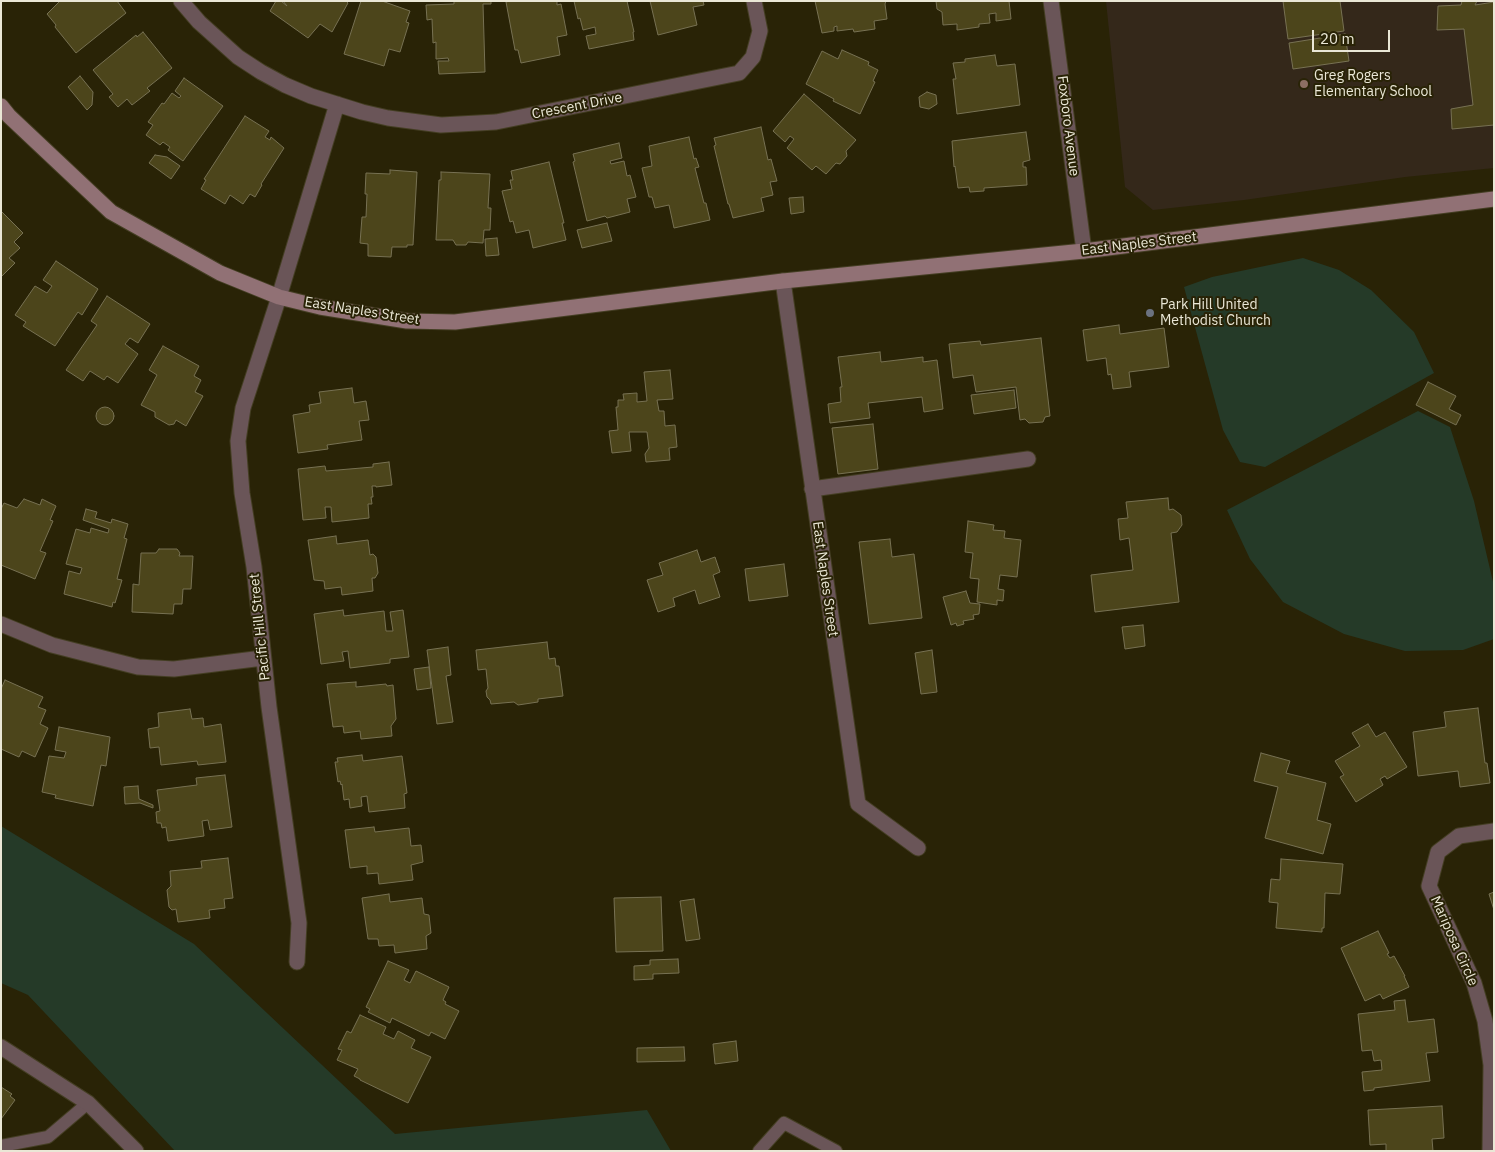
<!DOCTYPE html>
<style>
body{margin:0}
#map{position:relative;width:1495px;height:1152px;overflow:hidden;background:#292306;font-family:"IBM Plex Sans",sans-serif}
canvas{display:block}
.frame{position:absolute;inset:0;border:2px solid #eae7d6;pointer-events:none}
.scale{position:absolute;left:1312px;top:30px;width:78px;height:22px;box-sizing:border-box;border:2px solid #eae7d6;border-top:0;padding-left:6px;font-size:15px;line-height:18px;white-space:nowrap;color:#eae7d6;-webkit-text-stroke:4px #292306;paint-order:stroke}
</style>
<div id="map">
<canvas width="1495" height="1152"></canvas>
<div class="frame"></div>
<div class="scale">20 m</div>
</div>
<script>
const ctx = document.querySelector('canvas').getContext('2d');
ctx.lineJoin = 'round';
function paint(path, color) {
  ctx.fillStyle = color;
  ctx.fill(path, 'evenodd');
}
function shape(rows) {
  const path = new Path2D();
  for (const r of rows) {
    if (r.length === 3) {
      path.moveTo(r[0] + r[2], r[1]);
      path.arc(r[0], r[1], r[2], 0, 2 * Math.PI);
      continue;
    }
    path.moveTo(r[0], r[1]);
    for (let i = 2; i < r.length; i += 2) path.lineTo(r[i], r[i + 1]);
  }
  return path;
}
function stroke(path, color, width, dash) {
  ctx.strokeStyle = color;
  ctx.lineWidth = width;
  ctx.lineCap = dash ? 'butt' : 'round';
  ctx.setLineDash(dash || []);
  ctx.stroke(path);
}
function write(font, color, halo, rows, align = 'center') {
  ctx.font = font + ' "IBM Plex Sans",sans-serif';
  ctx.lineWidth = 4;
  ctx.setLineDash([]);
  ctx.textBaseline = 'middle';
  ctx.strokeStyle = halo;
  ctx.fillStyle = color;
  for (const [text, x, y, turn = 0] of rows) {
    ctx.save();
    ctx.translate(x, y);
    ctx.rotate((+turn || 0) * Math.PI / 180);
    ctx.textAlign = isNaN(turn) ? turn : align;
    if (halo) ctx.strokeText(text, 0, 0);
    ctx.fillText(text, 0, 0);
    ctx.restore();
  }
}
paint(shape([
 [1106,1,1494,1,1494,168,1405,177,1244,200,1153,210,1125,187]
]), '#34281a');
paint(shape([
 [1303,258,1339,270,1371,290,1414,332,1434,373,1265,467,1240,462,1223,430,1184,287,1212,277],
 [1418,411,1450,427,1474,501,1494,586,1494,639,1463,650,1405,651,1344,634,1283,602,1250,559,1227,510],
 [1,826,194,944,395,1134,647,1110,671,1151,175,1151,28,995,1,983]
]), '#253a28');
const building = shape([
 [60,1,117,1,126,13,76,53,55,27,56,25,47,14,60,1],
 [276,1,281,1,287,6,283,1,346,1,348,3,332,32,320,24,308,38,270,11,276,1],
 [361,1,382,1,410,11,406,22,409,23,400,52,389,49,384,66,344,54,361,1],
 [454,1,491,1,491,4,483,4,485,72,439,74,438,61,449,61,448,58,436,59,436,42,433,43,432,19,427,20,426,5,454,4,454,1],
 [510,1,557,1,557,5,561,4,567,35,557,37,560,55,521,63,518,50,515,50,506,2,510,1],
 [574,1,627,1,634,32,633,32,634,40,589,49,586,36,596,34,595,27,583,30,580,18,578,19,574,1],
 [650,1,703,1,704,5,693,7,697,25,658,35,650,1],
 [815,1,886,1,885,4,887,19,874,21,875,29,854,32,853,29,837,31,837,26,834,27,834,31,822,33,815,1],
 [936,1,1009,1,1011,19,996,21,996,13,989,14,990,23,979,24,979,27,957,30,957,24,943,25,942,12,937,9,936,1],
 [1283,1,1340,1,1344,31,1288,39,1283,1],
 [1462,1,1477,1,1475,5,1494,2,1494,125,1452,129,1451,109,1473,105,1464,29,1437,30,1438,6,1461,5,1462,1],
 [143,32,172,68,147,88,150,91,132,105,127,99,118,107,109,97,113,94,93,70,136,35,137,37,143,32],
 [1345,34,1349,61,1293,69,1289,43,1345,34],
 [842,50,869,62,868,65,878,70,873,81,875,82,860,114,833,101,834,99,806,84,822,51,838,59,842,50],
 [995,55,997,66,1015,64,1020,105,957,114,953,79,956,79,953,63,965,62,965,59,995,55],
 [80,76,93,92,92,105,87,110,68,87,80,76],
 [184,78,223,106,183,161,168,150,170,147,163,142,160,145,146,135,153,125,148,122,162,103,164,104,172,93,179,98,181,96,175,91,184,78],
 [927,92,936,95,937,104,929,109,920,107,919,97,927,92],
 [804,94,856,140,846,151,847,156,840,164,836,163,826,174,816,166,812,170,787,148,794,139,790,136,785,142,773,131,804,94],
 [245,116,269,131,265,137,270,140,271,137,284,148,261,184,262,185,255,197,250,194,243,204,230,195,225,204,201,189,206,180,204,179,245,116],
 [761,127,768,160,771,159,777,181,770,182,773,195,761,198,764,211,733,218,729,204,728,204,714,146,716,145,714,138,761,127],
 [1026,132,1030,160,1023,162,1023,167,1026,167,1027,185,984,188,984,191,970,192,969,187,958,188,955,166,954,167,952,141,1026,132],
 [689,137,694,159,696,158,699,167,695,168,704,203,706,203,710,220,674,228,669,205,655,208,652,197,649,197,642,168,652,166,649,146,689,137],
 [619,143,622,158,610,161,611,164,624,161,627,176,630,175,636,197,627,199,630,212,607,218,605,216,587,221,573,162,575,161,573,154,619,143],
 [155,155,167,157,180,166,171,179,149,163,155,155],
 [549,162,564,223,562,223,566,240,533,248,529,230,516,233,513,221,510,222,502,191,512,189,510,180,513,180,511,171,549,162],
 [390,170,417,172,413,245,407,245,407,247,392,247,391,257,368,256,368,244,360,243,362,217,366,217,367,194,365,194,366,173,390,174,390,170],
 [441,172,490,174,488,208,491,208,490,230,484,230,483,243,468,242,466,245,456,245,453,240,436,240,439,180,441,180,441,172],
 [803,197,804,212,791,214,789,198,803,197],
 [1,211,23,233,14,242,20,248,9,258,15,263,1,277,1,211],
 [607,223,612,241,582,248,577,230,607,223],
 [497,238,499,255,486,256,485,239,497,238],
 [56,261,98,289,82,315,78,312,55,346,23,326,26,322,15,315,35,286,47,293,52,286,43,280,56,261],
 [107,296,150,324,138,343,130,338,125,344,138,354,118,383,107,376,104,380,90,371,83,381,66,370,97,325,91,321,107,296],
 [1119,325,1120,334,1164,328,1169,367,1129,372,1131,387,1113,389,1111,374,1108,375,1106,358,1087,361,1083,330,1119,325],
 [1041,338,1050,416,1045,417,1043,422,1029,423,1025,419,1020,420,1016,387,976,392,973,375,953,378,949,344,980,341,981,345,1041,338],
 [163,346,199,366,194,376,201,380,195,392,203,396,186,426,176,420,174,424,169,425,155,417,155,412,141,405,157,375,149,370,163,346],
 [880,352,881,362,923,357,923,362,937,360,943,409,924,412,922,397,868,403,870,418,830,423,828,404,841,402,840,387,842,387,838,357,880,352],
 [670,370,673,399,657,400,659,411,664,411,665,426,675,425,677,447,669,448,670,460,646,462,645,454,649,448,647,432,629,432,631,451,612,453,609,431,618,430,616,407,618,407,618,400,624,400,623,394,637,393,637,402,647,401,644,372,670,370],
 [1428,382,1456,396,1449,409,1461,415,1456,425,1416,405,1428,382],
 [352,388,354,403,366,401,369,420,359,421,362,440,327,445,328,449,298,453,293,415,310,412,309,405,321,403,319,392,352,388],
 [1014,390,1016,408,974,414,971,395,1014,390],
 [105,416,9],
 [873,424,878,469,838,474,832,428,873,424],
 [389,462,392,485,376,487,376,486,372,486,373,497,371,497,372,504,368,504,369,518,332,522,331,507,325,507,326,518,303,520,298,469,325,466,326,471,373,467,373,464,389,462],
 [1168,498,1169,510,1173,509,1181,515,1182,525,1177,532,1171,533,1179,602,1095,612,1091,575,1133,570,1129,538,1120,540,1118,519,1128,518,1126,502,1168,498],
 [24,499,40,505,42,499,56,506,50,520,53,521,40,551,46,553,35,579,1,565,1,509,4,503,17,508,24,499],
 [86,509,97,512,95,518,111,523,112,519,128,524,124,538,127,539,117,579,122,580,115,603,113,602,112,607,64,594,69,571,80,574,82,568,66,564,76,529,90,533,91,528,108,533,109,529,83,520,86,509],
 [968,521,994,525,993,530,1005,531,1004,538,1021,540,1017,577,1000,575,998,589,1004,590,1003,601,997,600,997,605,977,602,979,579,970,578,973,553,965,552,968,521],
 [336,536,337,544,368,540,370,555,373,554,376,557,378,573,375,578,372,578,373,591,342,595,341,587,325,589,324,581,314,580,308,540,336,536],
 [890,539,892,557,914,554,922,618,869,624,859,542,890,539],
 [159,549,177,549,180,553,179,556,193,556,191,589,183,589,182,604,174,604,173,614,132,612,133,584,139,585,141,553,156,553,159,549],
 [697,550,701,562,715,557,720,572,713,575,720,597,699,604,695,590,673,598,675,606,658,612,647,580,663,575,659,563,697,550],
 [784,564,788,596,749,601,745,569,784,564],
 [966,591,970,603,980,604,979,614,973,615,974,619,963,621,964,624,957,626,956,623,951,625,943,597,966,591],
 [343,610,344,616,384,611,386,631,393,631,390,612,403,610,409,657,390,659,390,663,350,668,348,651,342,652,344,661,321,664,314,614,343,610],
 [1143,625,1145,646,1125,649,1122,627,1143,625],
 [547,642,549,659,555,658,556,666,559,666,563,696,538,699,538,702,518,705,514,702,491,704,490,700,487,697,486,691,488,688,486,669,478,670,476,650,547,642],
 [448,647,451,675,446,676,453,722,437,724,427,650,448,647],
 [932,650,937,692,921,694,915,653,932,650],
 [429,667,431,688,417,690,414,669,429,667],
 [5,680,43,697,38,707,46,710,40,724,48,728,35,757,22,751,19,757,1,749,1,689,5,680],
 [356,682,356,687,386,684,387,686,393,685,396,719,391,726,392,736,361,739,360,731,344,733,343,726,333,727,327,684,356,682],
 [1478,708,1485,763,1487,763,1490,783,1460,787,1458,771,1418,776,1413,732,1446,727,1444,712,1478,708],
 [190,709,192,719,203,718,204,727,221,724,226,762,198,765,197,761,161,765,159,747,150,748,148,729,159,727,158,713,190,709],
 [1368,724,1376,737,1385,732,1407,767,1387,779,1385,776,1380,779,1383,785,1356,802,1340,777,1344,775,1335,761,1360,746,1352,733,1368,724],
 [59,727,110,737,106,766,101,765,93,806,55,798,56,795,42,792,49,756,64,758,66,752,55,750,59,727],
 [1261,753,1290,761,1286,773,1326,783,1317,820,1331,824,1323,854,1265,838,1278,787,1254,781,1261,753],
 [362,755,363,761,402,756,407,793,404,794,405,808,369,812,367,796,361,797,362,806,350,808,349,799,344,800,342,784,341,785,340,781,338,782,335,762,338,762,337,758,362,755],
 [225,775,232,827,210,830,208,820,202,821,204,836,168,841,166,827,162,828,161,823,157,823,156,812,160,811,157,790,197,785,196,778,225,775],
 [138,786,139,799,153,805,153,808,140,803,125,804,124,787,138,786],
 [374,827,375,832,409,828,411,846,421,845,423,862,411,865,413,880,379,884,378,873,367,874,367,866,350,868,345,830,374,827],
 [228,858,233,898,224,899,225,908,209,910,210,918,178,922,176,909,172,910,169,907,167,890,171,886,170,871,202,868,201,861,228,858],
 [1281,859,1343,864,1340,894,1325,893,1324,928,1322,928,1322,932,1276,928,1278,903,1269,902,1271,879,1280,880,1281,859],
 [1494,892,1494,910,1489,894,1494,892],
 [389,894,390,902,422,898,424,914,429,915,431,933,426,936,427,949,395,953,394,945,379,946,378,939,368,939,362,898,389,894],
 [661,897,663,951,616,952,614,898,661,897],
 [694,899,700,939,686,941,680,901,694,899],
 [1378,931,1389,953,1387,954,1390,958,1394,956,1405,976,1404,976,1409,987,1383,999,1380,994,1365,1001,1341,948,1378,931],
 [678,959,679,973,653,974,653,979,634,980,634,966,650,965,650,960,678,959],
 [388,961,409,970,404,980,410,983,416,971,449,987,443,1000,446,1002,445,1004,459,1011,445,1039,431,1032,429,1036,392,1018,390,1023,368,1012,370,1009,366,1007,388,961],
 [1405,1000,1408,1022,1434,1019,1438,1052,1426,1053,1430,1081,1374,1088,1374,1090,1364,1091,1362,1072,1382,1070,1381,1060,1374,1061,1372,1050,1362,1051,1358,1014,1395,1010,1394,1001,1405,1000],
 [360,1015,386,1027,383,1034,394,1039,398,1031,415,1040,411,1048,431,1057,408,1103,360,1080,360,1079,354,1076,358,1069,337,1060,342,1050,338,1049,347,1031,351,1033,360,1015],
 [736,1041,738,1061,715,1064,713,1044,736,1041],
 [684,1047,685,1061,637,1062,637,1048,684,1047],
 [1,1087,12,1094,10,1096,15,1100,1,1119,1,1087],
 [1442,1106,1444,1138,1432,1139,1433,1151,1386,1151,1386,1144,1370,1145,1368,1110,1442,1106]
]);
paint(building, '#4c451b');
stroke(building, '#777153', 1);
const lane = shape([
 [1,1146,48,1137,88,1103],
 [759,1151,784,1123,836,1151]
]);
const street = shape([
 [181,1,199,22,238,57,261,72,285,85,311,96,362,112,388,118,441,125,496,122,739,73,753,57,760,31,754,1],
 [1051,1,1084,251],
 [783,281,858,804,918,848],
 [812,489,1028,459],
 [1,624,52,645,138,667,174,669,263,658],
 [297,962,299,923,269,707,254,567,242,493,238,441,243,408,279,297,337,104],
 [1,1047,88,1103,136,1151],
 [1490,1151,1491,1065,1485,1021,1474,983,1429,886,1438,852,1459,836,1494,831]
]);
const secondary = shape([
 [1,106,9,116,111,212,220,273,279,297,320,307,407,321,455,322,783,281,1084,251,1494,199]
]);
stroke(lane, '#443e23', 14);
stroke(street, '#443e23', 17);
stroke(secondary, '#443e23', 17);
stroke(lane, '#6a5558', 12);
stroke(street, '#6a5558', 15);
stroke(secondary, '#917175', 15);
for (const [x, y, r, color] of [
 [1304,84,5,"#8d6e63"],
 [1150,313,5,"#6b7280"]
]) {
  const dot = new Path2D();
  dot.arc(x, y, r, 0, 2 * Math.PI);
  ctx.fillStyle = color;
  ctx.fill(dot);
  stroke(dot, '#292306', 2);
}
write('14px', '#eae7d6', '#292306', [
 ["Greg Rogers",1314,76],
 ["Elementary School",1314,92],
 ["Park Hill United",1160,305],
 ["Methodist Church",1160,321]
], 'left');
write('14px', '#eae7d6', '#292306', [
 ["Crescent Drive",577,106,-11],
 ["Foxboro Avenue",1068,126,83],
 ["East Naples Street",1139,244,-7],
 ["East Naples Street",362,311,9],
 ["East Naples Street",825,579,82],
 ["Pacific Hill Street",260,627,-96],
 ["Mariposa Circle",1454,941,66]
]);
</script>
